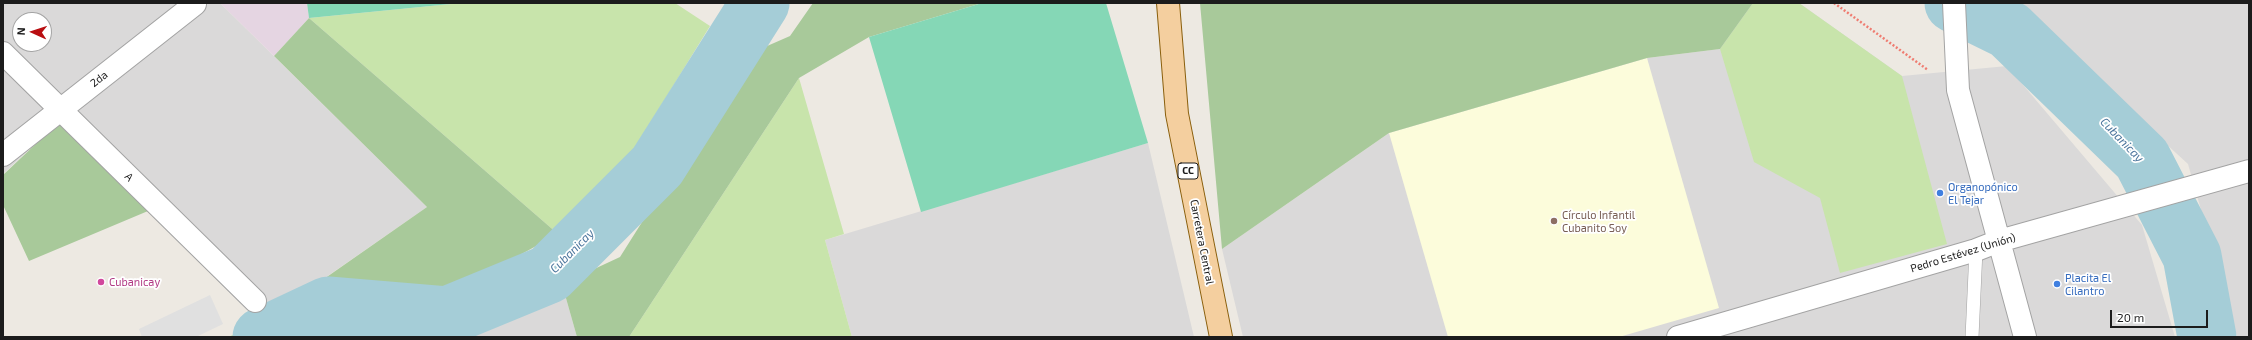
<!DOCTYPE html>
<meta charset="utf-8">
<style>
body{margin:0}
#map{position:relative;width:2252px;height:340px;overflow:hidden;background:#ede9e2;font-family:"Exo 2",sans-serif}
canvas{display:block}
.frame{position:absolute;inset:0;border:4px solid #1c1c1c;pointer-events:none}
.north{position:absolute;left:12px;top:12px;width:40px;height:40px;box-sizing:border-box;background:#fff;border:1px solid #a4a4a4;border-radius:50%;rotate:273deg;font-size:11px;font-weight:700;line-height:16px;text-align:center;color:#1c1c1c}
.north::after{content:'';display:block;margin:auto;width:14px;height:18px;background:#b90e11;clip-path:polygon(50% 0,100% 100%,50% 72%,0 100%)}
.scale{position:absolute;left:2110px;top:310px;width:98px;height:18px;box-sizing:border-box;border:2px solid #1c1c1c;border-top:0;padding-left:5px;font-size:12px;line-height:14px;white-space:nowrap;color:#1c1c1c;-webkit-text-stroke:3px #fff;paint-order:stroke}
</style>
<div id="map">
<canvas width="2252" height="340"></canvas>
<div class="frame"></div>
<div class="north">N</div>
<div class="scale">20 m</div>
</div>
<script>
const ctx = document.querySelector('canvas').getContext('2d');
ctx.lineJoin = 'round';
function paint(path, color) {
  ctx.fillStyle = color;
  ctx.fill(path, 'evenodd');
}
function shape(rows) {
  const path = new Path2D();
  for (const r of rows) {
    path.moveTo(r[0], r[1]);
    for (let i = 2; i < r.length; i += 2) path.lineTo(r[i], r[i + 1]);
  }
  return path;
}
function stroke(path, color, width, dash) {
  ctx.strokeStyle = color;
  ctx.lineWidth = width;
  ctx.lineCap = dash ? 'butt' : 'round';
  ctx.setLineDash(dash || []);
  ctx.stroke(path);
}
function write(font, color, halo, rows, align = 'center') {
  ctx.font = font + ' "Exo 2",sans-serif';
  ctx.lineWidth = 3.5;
  ctx.setLineDash([]);
  ctx.textBaseline = 'middle';
  ctx.strokeStyle = halo;
  ctx.fillStyle = color;
  for (const [text, x, y, turn = 0] of rows) {
    ctx.save();
    ctx.translate(x, y);
    ctx.rotate((+turn || 0) * Math.PI / 180);
    ctx.textAlign = isNaN(turn) ? turn : align;
    if (halo) ctx.strokeText(text, 0, 0);
    ctx.fillText(text, 0, 0);
    ctx.restore();
  }
}
paint(shape([
 [3,3,220,3,427,207,260,323,59,122,3,174],
 [20,20,44,20,44,44,20,44],
 [1753,3,1799,3,1902,76,2007,66,2142,225,2175,337,1243,337,1222,249,1389,133,1647,58,1720,49],
 [2012,3,2249,3,2249,337,2237,337,2188,164],
 [1148,143,1194,337,852,337,825,240],
 [562,284,577,337,321,337,335,319,470,335]
]), '#dad9d9');
paint(shape([
 [220,3,307,3,309,18,274,56]
]), '#e5d5e2');
paint(shape([
 [1647,58,1719,308,1619,337,1448,337,1389,133]
]), '#fcfcdb');
paint(shape([
 [461,3,675,3,710,26,630,156,558,234,309,18],
 [1753,3,1799,3,1902,76,1947,244,1840,273,1820,198,1754,162,1720,49],
 [799,78,844,234,825,240,852,337,629,337],
 [260,323,265,337,228,337]
]), '#c8e4ab');
paint(shape([
 [813,3,982,3,869,37,799,78,629,337,577,337,562,284,620,257,661,192,728,106,758,50,790,36],
 [1200,3,1753,3,1720,49,1647,58,1389,133,1222,249],
 [309,18,558,234,438,300,311,288,427,207,274,56],
 [59,122,148,211,29,261,3,205,3,175]
]), '#a8c99a');
paint(shape([
 [307,3,461,3,309,18],
 [982,3,1106,3,1148,143,921,212,869,37]
]), '#85d7b6');
paint(shape([
 [210,295,223,324,196,337,142,337,139,329]
]), '#e0e0e0');
stroke(shape([
 [1954,3,2009,30,2142,159,2192,256,2207,337],
 [262,337,328,306,447,316,549,274,657,166,760,3]
]), '#a5cdd7', 59);
const service = shape([
 [1972,337,1976,250]
]);
const minor = shape([
 [1954,3,1958,90,2025,337],
 [3,53,255,301],
 [3,155,195,4],
 [1678,337,1976,250,1999,241,2249,171]
]);
const primary = shape([
 [1168,3,1177,114,1221,337]
]);
stroke(service, '#a3a3a3', 14);
stroke(minor, '#a3a3a3', 24);
stroke(primary, '#895e0b', 24);
stroke(shape([
 [1834,3,1928,70]
]), '#ef7c71', 2.5, [2, 2]);
stroke(service, '#fff', 13);
stroke(minor, '#fff', 22);
stroke(primary, '#f4cf9f', 22);
for (const [x, y, r, color] of [
 [1940,193,4,"#3f7fe0"],
 [1554,221,4,"#8d6e63"],
 [101,282,4,"#d1479c"],
 [2057,284,4,"#3f7fe0"]
]) {
  const dot = new Path2D();
  dot.arc(x, y, r, 0, 2 * Math.PI);
  ctx.fillStyle = color;
  ctx.fill(dot);
  stroke(dot, '#fff', 1.5);
}
for (const [x, y, w] of [
 [1188,171,20]
]) {
  const box = new Path2D();
  box.roundRect(x - w / 2, y - 8, w, 16, 3);
  ctx.fillStyle = '#fff';
  ctx.fill(box);
  stroke(box, '#1c1c1c', 1);
}
write('bold 10px', '#1c1c1c', null, [
 ["CC",1188,171]
]);
write('11px', '#1c1c1c', '#fff', [
 ["2da",99,79,-38],
 ["A",129,177,45],
 ["Carretera Central",1202,242,79],
 ["Pedro Estévez (Unión)",1963,253,-17]
]);
write('11px', '#366cbe', '#fff', [
 ["Organopónico",1948,187],
 ["El Tejar",1948,200],
 ["Placita El",2065,278],
 ["Cilantro",2065,291]
], 'left');
write('11px', '#785e54', '#fff', [
 ["Círculo Infantil",1562,215],
 ["Cubanito Soy",1562,228]
], 'left');
write('11px', '#b23c85', '#fff', [
 ["Cubanicay",109,282]
], 'left');
write('italic 12px', '#4d769d', '#fff', [
 ["Cubanicay",2122,140,46],
 ["Cubanicay",572,251,-45]
]);
</script>
